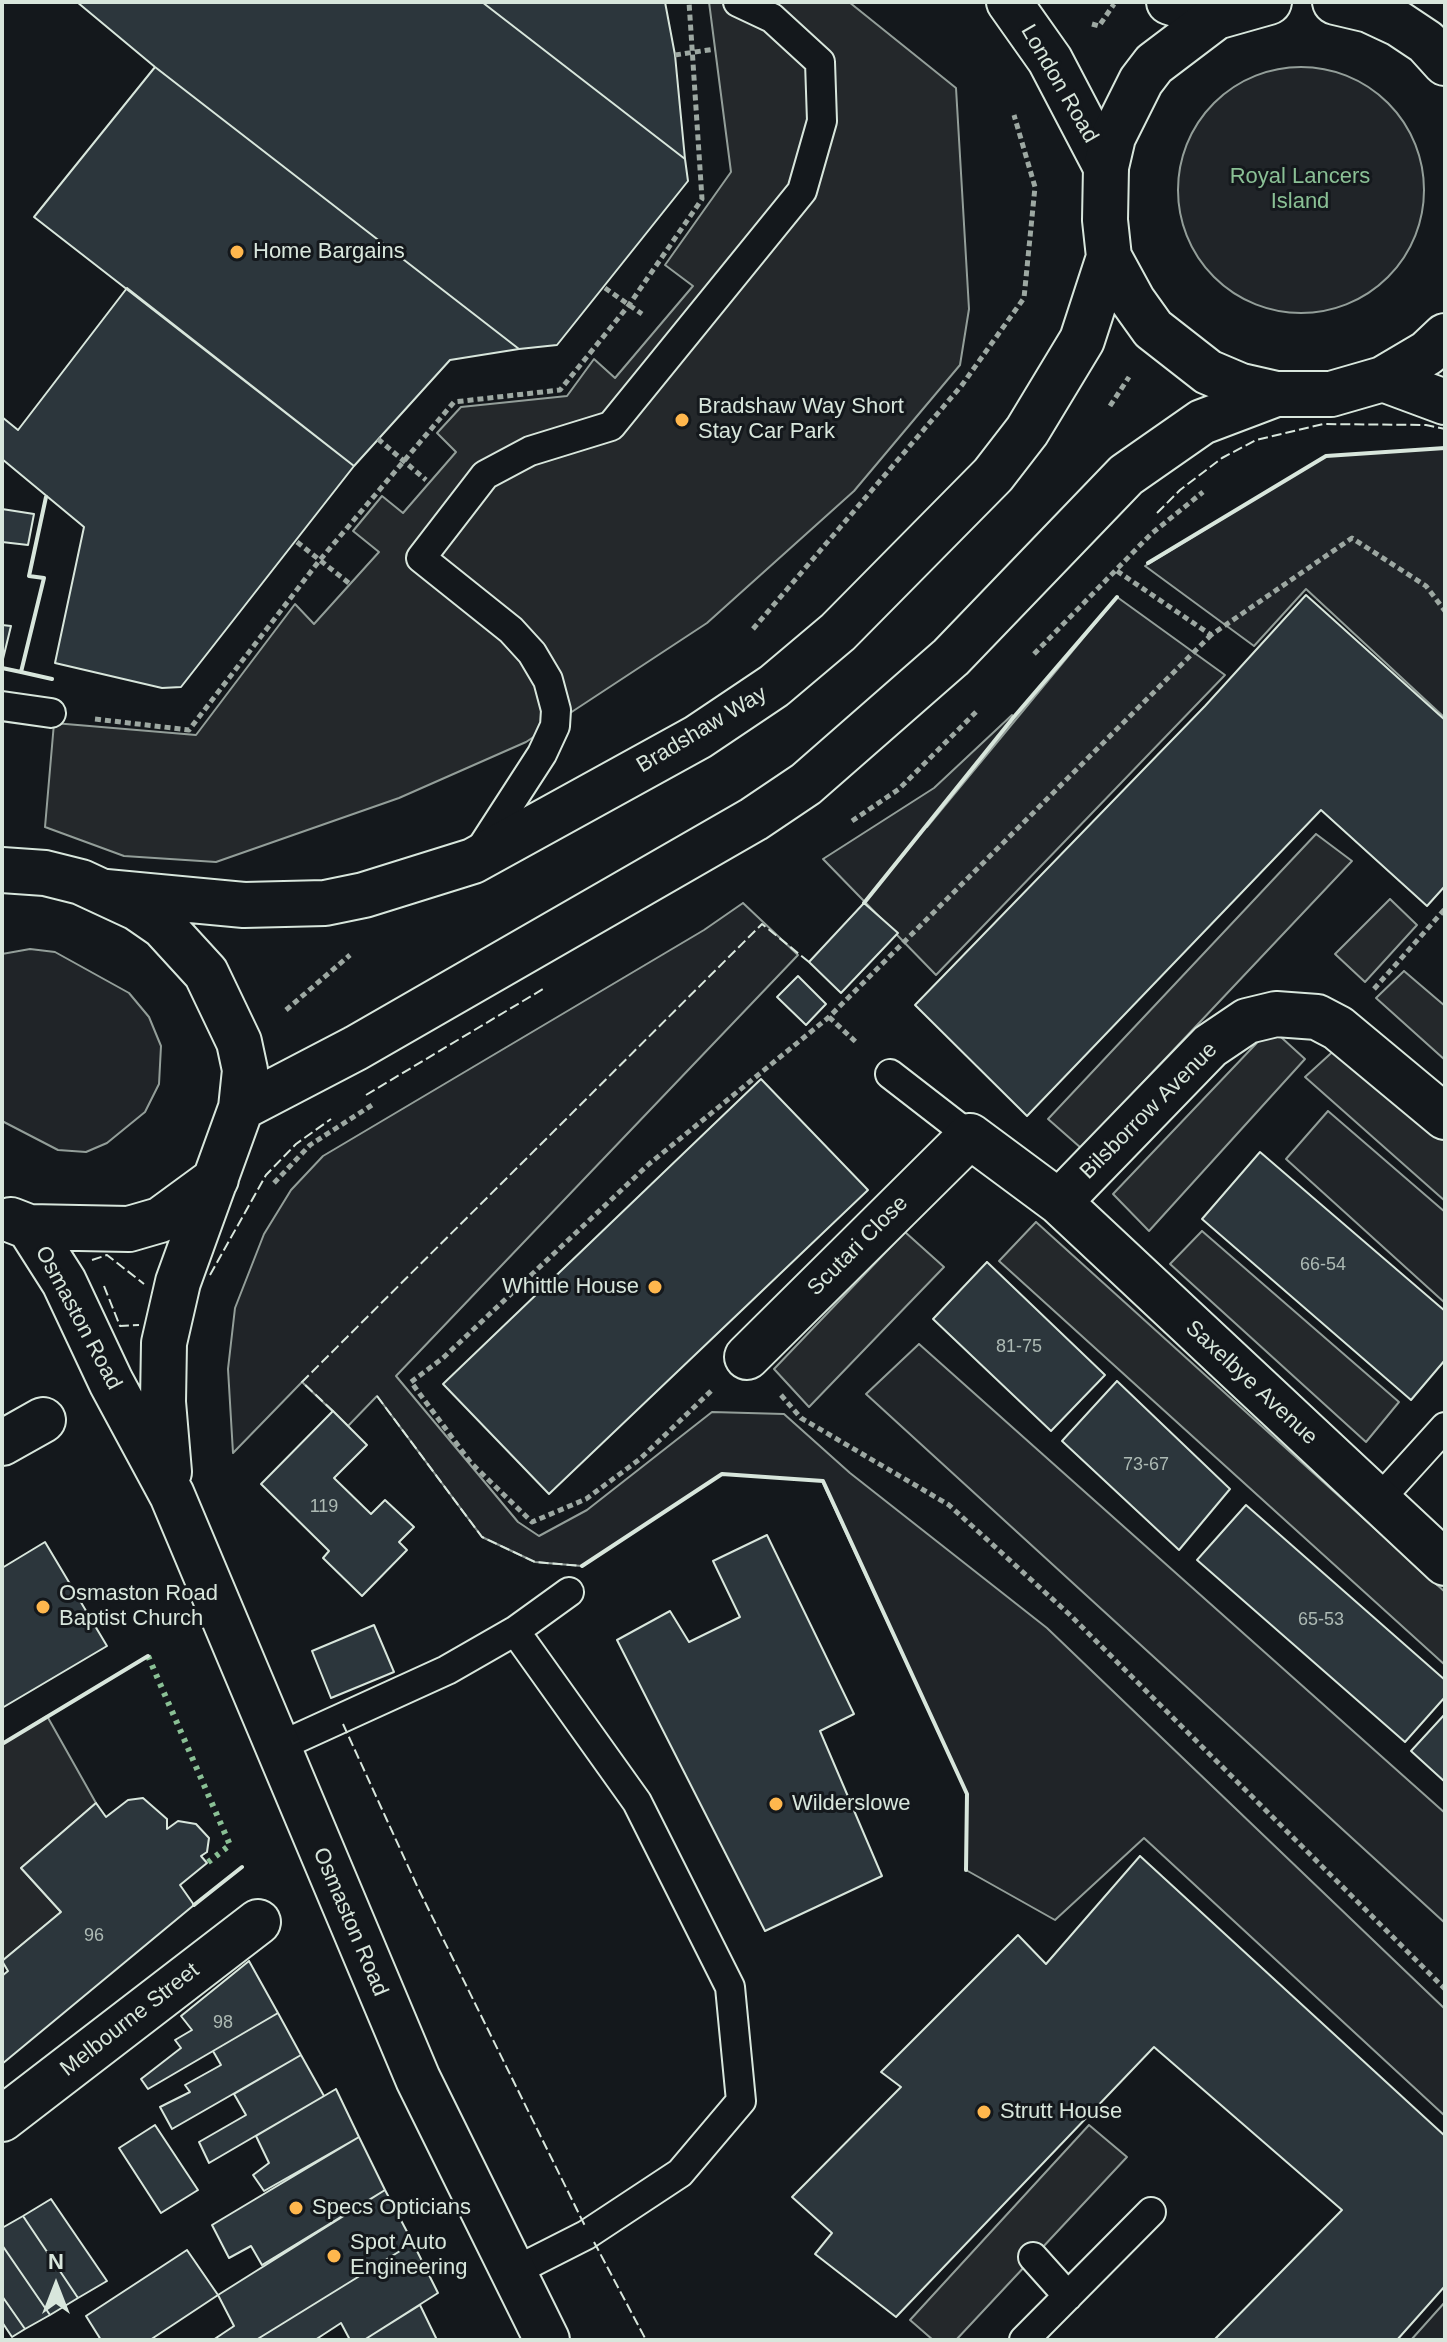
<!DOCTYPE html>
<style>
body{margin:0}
#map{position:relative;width:1447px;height:2342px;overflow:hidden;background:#14181c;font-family:Arial,sans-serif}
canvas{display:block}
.frame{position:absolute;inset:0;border:4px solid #d8e6dc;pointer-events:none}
.north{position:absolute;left:16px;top:2246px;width:80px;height:80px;-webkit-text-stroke:6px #14181c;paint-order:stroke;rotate:0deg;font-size:22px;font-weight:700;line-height:32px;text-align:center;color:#d8e6dc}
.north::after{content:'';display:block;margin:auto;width:28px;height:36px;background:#d8e6dc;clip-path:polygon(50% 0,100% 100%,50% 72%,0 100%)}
</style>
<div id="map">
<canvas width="1447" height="2342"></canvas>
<div class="frame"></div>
<div class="north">N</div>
</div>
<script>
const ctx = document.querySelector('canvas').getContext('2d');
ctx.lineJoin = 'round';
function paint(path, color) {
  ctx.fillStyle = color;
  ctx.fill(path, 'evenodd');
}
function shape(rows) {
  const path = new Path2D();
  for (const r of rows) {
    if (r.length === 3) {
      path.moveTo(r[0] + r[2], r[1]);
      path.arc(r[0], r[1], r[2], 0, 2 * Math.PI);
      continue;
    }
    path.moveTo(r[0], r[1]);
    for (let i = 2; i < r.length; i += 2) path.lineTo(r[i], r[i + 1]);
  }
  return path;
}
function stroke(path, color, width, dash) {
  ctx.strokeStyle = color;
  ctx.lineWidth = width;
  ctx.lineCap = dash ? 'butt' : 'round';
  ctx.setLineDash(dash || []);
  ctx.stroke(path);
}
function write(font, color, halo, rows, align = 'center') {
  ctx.font = font + ' Arial,sans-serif';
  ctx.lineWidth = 6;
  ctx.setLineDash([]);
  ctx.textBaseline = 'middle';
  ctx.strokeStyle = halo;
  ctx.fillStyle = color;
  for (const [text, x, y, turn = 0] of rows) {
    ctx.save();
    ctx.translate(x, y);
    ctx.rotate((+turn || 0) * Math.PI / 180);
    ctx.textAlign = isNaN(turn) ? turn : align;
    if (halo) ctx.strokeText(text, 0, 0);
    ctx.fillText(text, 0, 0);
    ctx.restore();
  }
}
const green = shape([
 [1301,190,123],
 [1445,448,1445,718,1306,589,1254,646,1145,566,1326,456,1445,448],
 [1117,597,1225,675,936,975,823,859,934,788,1012,715,1013,718,927,827,1117,597],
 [743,903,798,955,396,1376,518,1522,539,1536,587,1510,712,1412,784,1414,850,1473,1047,1628,1445,2009,1445,2116,1144,1838,1055,1920,966,1870,967,1794,822,1481,722,1474,582,1566,535,1562,482,1537,377,1396,348,1426,302,1382,233,1453,228,1369,235,1308,264,1234,291,1190,323,1156,704,930,743,903],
 [30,949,55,952,129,993,149,1017,161,1046,159,1084,145,1112,107,1143,86,1152,58,1150,2,1121,2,954,30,949],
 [1328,1111,1445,1212,1445,1303,1286,1159,1328,1111],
 [919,1344,1445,1813,1445,1923,866,1394,919,1344],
 [1445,2302,1445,2340,1411,2340,1445,2302]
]);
paint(green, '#202428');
stroke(green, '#939e99', 2);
const parking = shape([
 [709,2,849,2,956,88,969,309,960,365,854,491,707,623,526,742,399,798,216,862,124,856,45,827,54,723,196,735,295,604,314,624,379,552,353,531,382,496,403,513,456,452,437,433,461,407,567,396,594,359,615,378,693,286,665,265,731,172,709,2],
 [1316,834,1352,861,1081,1148,1048,1119,1316,834],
 [1390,899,1417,925,1365,982,1335,954,1390,899],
 [1404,971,1445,1006,1445,1060,1376,998,1404,971],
 [1271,1028,1305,1059,1149,1231,1113,1194,1271,1028],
 [1339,1046,1445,1136,1445,1201,1305,1077,1339,1046],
 [1036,1222,1445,1592,1445,1665,999,1261,1036,1222],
 [1202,1231,1399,1402,1366,1442,1170,1264,1202,1231],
 [905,1232,944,1267,809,1407,774,1369,905,1232],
 [47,1716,96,1803,21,1868,61,1912,2,1961,2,1744,47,1716],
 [1089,2125,1127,2157,956,2340,933,2340,910,2320,1089,2125]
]);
paint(parking, '#24282b');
stroke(parking, '#939e99', 2);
const building = shape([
 [77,2,482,2,685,159,688,181,557,345,519,349,155,67,77,2],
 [482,2,665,2,675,55,685,159,482,2],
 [155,67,519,349,450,360,354,466,34,217,155,67],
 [127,288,354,466,181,687,162,688,55,663,84,527,2,459,2,417,18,430,127,288],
 [2,509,34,514,28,545,2,542,2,509],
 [1306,595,1445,720,1445,886,1427,906,1321,810,1027,1116,915,1005,1205,706,1306,595],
 [2,625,11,626,2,663,2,625],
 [864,903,898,933,841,993,809,962,864,903],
 [798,976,826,1004,806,1025,777,997,798,976],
 [761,1079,868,1190,549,1494,443,1384,761,1079],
 [1260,1152,1445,1311,1445,1360,1411,1400,1202,1219,1260,1152],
 [987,1262,1105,1375,1051,1431,933,1319,987,1262],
 [1117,1381,1230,1489,1179,1550,1062,1441,1117,1381],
 [333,1411,367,1445,334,1478,371,1514,385,1500,414,1527,399,1542,407,1550,362,1596,323,1558,329,1551,261,1484,333,1411],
 [1246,1505,1445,1680,1445,1697,1405,1742,1197,1560,1246,1505],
 [767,1535,854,1714,820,1731,882,1876,765,1931,617,1640,670,1611,689,1642,740,1617,713,1561,767,1535],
 [45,1542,107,1646,2,1708,2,1568,45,1542],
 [374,1625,394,1672,331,1698,312,1651,374,1625],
 [1445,1714,1445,1782,1411,1751,1445,1714],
 [143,1798,167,1819,167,1829,178,1821,196,1824,209,1838,207,1852,201,1856,207,1863,180,1885,194,1905,2,2064,2,1976,8,1971,2,1961,61,1912,21,1868,96,1803,106,1817,128,1800,143,1798],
 [1140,1856,1445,2136,1445,2286,1397,2340,1214,2340,1342,2210,1154,2047,896,2317,815,2254,832,2233,792,2197,901,2087,881,2072,1018,1935,1046,1964,1140,1856],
 [249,1961,278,2013,148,2089,141,2079,181,2048,175,2040,192,2030,181,2016,249,1961],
 [278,2013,301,2055,172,2129,160,2107,190,2092,185,2085,221,2065,213,2051,278,2013],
 [301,2055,324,2096,209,2163,199,2142,246,2115,234,2094,301,2055],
 [336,2089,359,2137,264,2191,253,2175,269,2163,256,2136,336,2089],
 [155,2125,198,2190,161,2213,119,2148,155,2125],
 [359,2137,385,2190,262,2265,251,2246,229,2258,212,2225,359,2137],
 [385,2190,413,2243,256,2340,213,2340,234,2326,218,2295,385,2190],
 [51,2199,107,2281,78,2298,23,2216,51,2199],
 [23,2216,78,2298,50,2315,2,2245,2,2228,23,2216],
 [413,2243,438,2293,364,2340,350,2340,341,2323,315,2340,256,2340,413,2243],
 [2,2245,50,2315,25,2329,2,2296,2,2245],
 [187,2250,218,2295,150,2340,101,2340,86,2316,187,2250],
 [2,2296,25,2329,12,2337,2,2322,2,2296],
 [420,2305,437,2340,364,2340,420,2305]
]);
paint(building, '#2c363c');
stroke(building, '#d8e6dc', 2);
const lane = shape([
 [2,706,51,713],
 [478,853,542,754,555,726,556,710,548,680,532,653,511,630,421,558,485,475,530,451,611,426,802,191,822,121,820,62,772,18,738,2],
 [890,1074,970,1136],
 [1377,1502,1445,1427],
 [278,1747,447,1670,515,1631,569,1592],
 [1033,2257,1068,2296],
 [511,2273,586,2235,680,2173,741,2101,730,1987,637,1802,515,1631],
 [1024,2340,1151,2212]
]);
const street = shape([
 [1059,1202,1210,1046,1247,1021,1276,1014,1317,1017,1338,1028,1445,1117],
 [747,1357,970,1136,1059,1202,1445,1563],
 [2,1443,43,1420],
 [2,2119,258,1922]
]);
const secondary = shape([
 [1009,2,1050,60,1106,167],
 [1169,2,1216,17]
]);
const primary = shape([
 [1269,2,1216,17,1154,64,1141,81,1113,137,1106,167,1105,220,1109,257,1133,301,1153,329,1208,372,1241,386,1276,394,1331,394,1383,379,1427,353,1445,336],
 [1335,2,1369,10,1399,24,1426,42,1445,63],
 [1383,379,1445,402],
 [2,870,45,873,81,882,137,908,163,926,206,973,239,1042,245,1070,241,1108,178,1282,164,1343,163,1402,169,1472],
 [106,892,244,905,325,903,364,895,473,861,698,737,774,686,838,632,993,475,1027,431,1082,340,1109,257],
 [241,1108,356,1048,754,819,806,784,951,657,1126,475,1202,422,1276,394],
 [11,1220,29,1227,129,1229,160,1220,216,1179],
 [29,1227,64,1282,111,1382,172,1495,418,2079,547,2340]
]);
stroke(lane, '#d8e6dc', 32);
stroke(street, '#d8e6dc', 48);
stroke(secondary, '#d8e6dc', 48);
stroke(primary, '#d8e6dc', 48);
stroke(shape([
 [1092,24,1099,26,1114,4],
 [675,55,715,49],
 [605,288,642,314],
 [1110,406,1129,377],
 [378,439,426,480],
 [297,542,350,584],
 [1117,571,1211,635,1352,538,1426,586,1445,611],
 [753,629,962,385,1024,298,1035,187,1014,115],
 [1034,654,1151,534,1203,492],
 [95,719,189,730,319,561,454,402,560,390,629,305,702,199,689,2],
 [852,821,899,789,976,712],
 [1374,989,1445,909],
 [286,1010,350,955],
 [829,1017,858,1044],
 [274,1183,310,1145,372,1105],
 [711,1391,640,1459,586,1499,532,1522,471,1463,411,1382,443,1358,649,1164,829,1017,1211,635],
 [781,1395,801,1418,949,1505,1070,1615,1445,1989]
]), '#9da8a2', 5, [6, 4]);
stroke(lane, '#14181c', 28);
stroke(street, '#14181c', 44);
stroke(secondary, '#14181c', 44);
stroke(primary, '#14181c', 44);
stroke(shape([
 [148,1656,230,1845,207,1863]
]), '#8ac095', 6, [4, 6]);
stroke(shape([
 [1157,513,1180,490,1222,458,1256,440,1323,424,1426,425,1445,429],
 [366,1095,543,989],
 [92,1260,107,1255,144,1284],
 [210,1275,266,1175,296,1144,331,1119],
 [104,1286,120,1326,139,1325],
 [377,1396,482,1537,535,1562,582,1566],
 [333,1411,302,1382,762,924,809,962],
 [343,1724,418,1888,586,2228],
 [594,2242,646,2340]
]), '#d8e6dc', 2, [10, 4]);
stroke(shape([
 [46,497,29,576,44,578,21,672,52,679],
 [1148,563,1326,456,1445,448],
 [2,668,21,672],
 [864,903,1013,718,1117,597],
 [582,1566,722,1474,823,1481,967,1794,966,1870],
 [2,1744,148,1656],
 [194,1905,242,1867]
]), '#d8e6dc', 4);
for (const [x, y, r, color] of [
 [237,252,8,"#ffb74d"],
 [682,420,8,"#ffb74d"],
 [655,1287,8,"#ffb74d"],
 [43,1607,8,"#ffb74d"],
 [776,1804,8,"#ffb74d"],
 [984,2112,8,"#ffb74d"],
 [296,2208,8,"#ffb74d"],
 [334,2256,8,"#ffb74d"]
]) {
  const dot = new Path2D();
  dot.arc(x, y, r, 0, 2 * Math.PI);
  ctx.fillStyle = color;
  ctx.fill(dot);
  stroke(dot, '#14181c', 3);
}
write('18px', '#adbab4', null, [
 ["66-54",1323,1265],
 ["81-75",1019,1347],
 ["73-67",1146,1465],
 ["119",324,1507],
 ["65-53",1321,1620],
 ["96",94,1936],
 ["98",223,2023]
]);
write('22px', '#d8e6dc', '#14181c', [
 ["London Road",1059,84,60],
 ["Bradshaw Way",702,730,-31],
 ["Bilsborrow Avenue",1149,1111,-45],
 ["Scutari Close",858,1246,-45],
 ["Osmaston Road",78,1318,62],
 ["Saxelbye Avenue",1251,1383,43],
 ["Osmaston Road",350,1922,67],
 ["Melbourne Street",130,2020,-38]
]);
write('22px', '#8ac095', '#14181c', [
 ["Royal Lancers",1300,177],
 ["Island",1300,202]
]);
write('22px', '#d8e6dc', '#14181c', [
 ["Home Bargains",253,252],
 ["Bradshaw Way Short",698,407],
 ["Stay Car Park",698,432],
 ["Whittle House",639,1287,"right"],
 ["Osmaston Road",59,1594],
 ["Baptist Church",59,1619],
 ["Wilderslowe",792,1804],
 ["Strutt House",1000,2112],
 ["Specs Opticians",312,2208],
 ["Spot Auto",350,2243],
 ["Engineering",350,2268]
], 'left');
</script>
